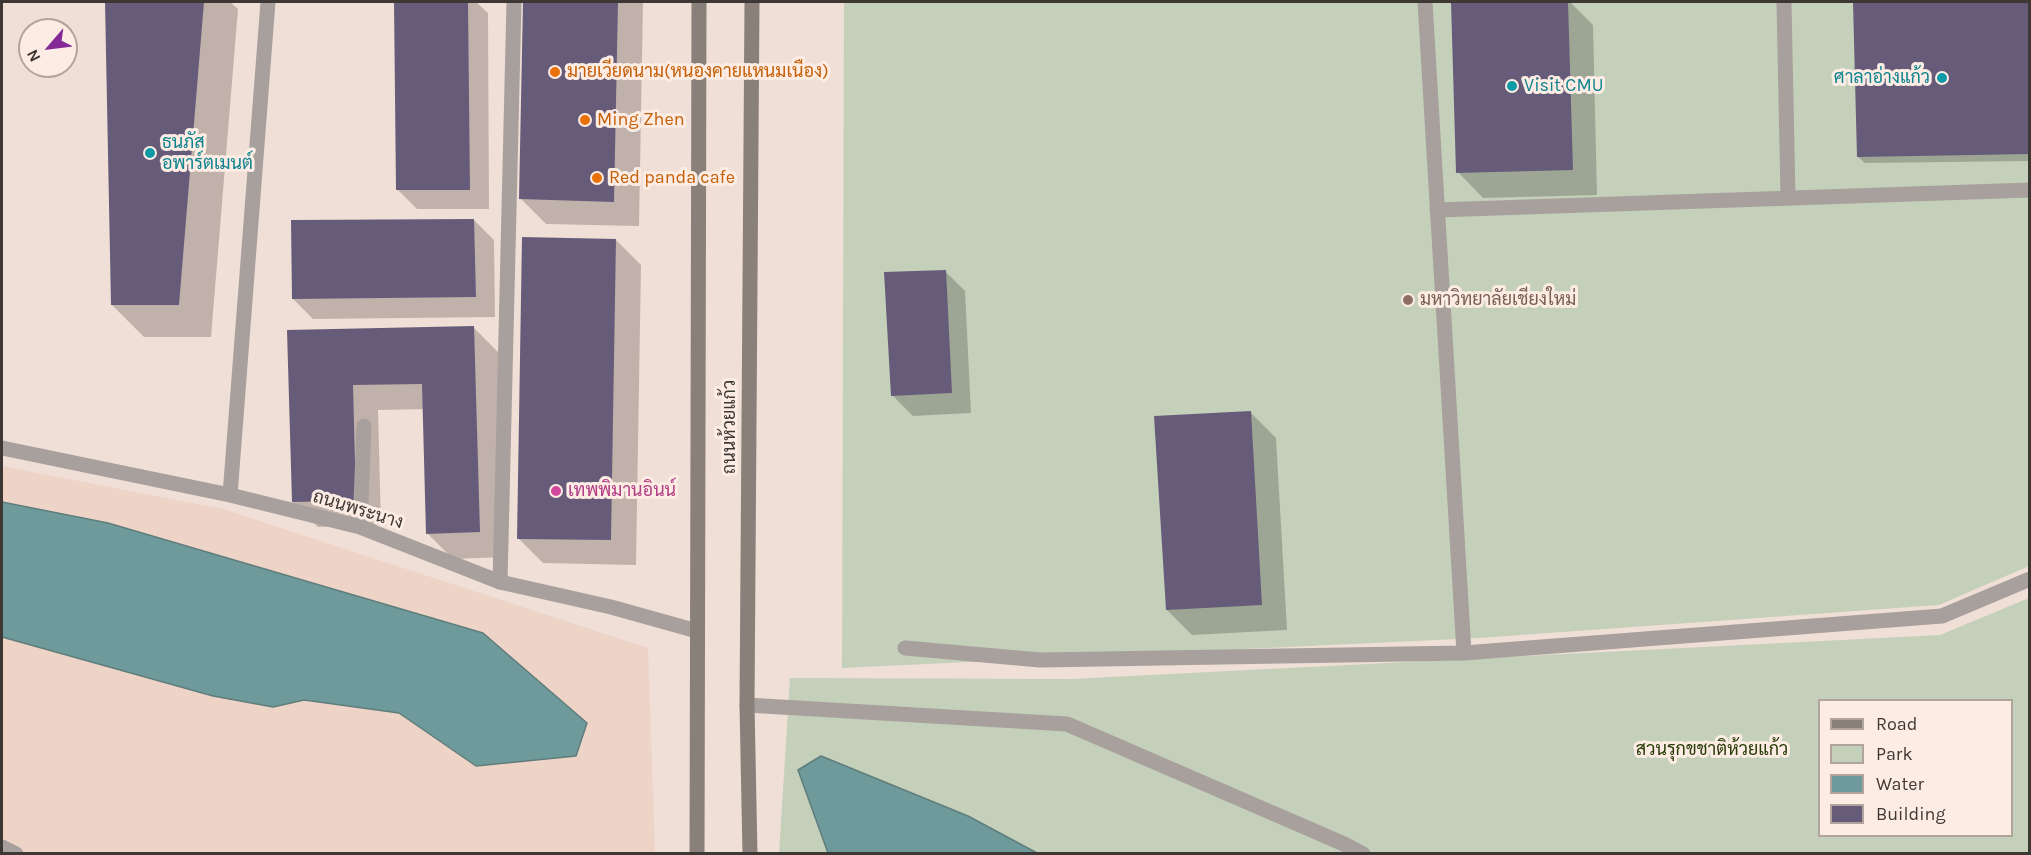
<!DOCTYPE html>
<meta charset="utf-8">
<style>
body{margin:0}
#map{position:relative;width:2031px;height:855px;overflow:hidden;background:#f0dfd6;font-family:Karla,sans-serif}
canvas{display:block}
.frame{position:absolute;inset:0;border:3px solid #3e3834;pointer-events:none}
.legend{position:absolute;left:1818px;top:699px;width:195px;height:138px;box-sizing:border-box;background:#fdece3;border:2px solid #b1a49d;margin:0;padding:8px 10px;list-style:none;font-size:18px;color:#3e3834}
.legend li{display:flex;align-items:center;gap:12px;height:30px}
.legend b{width:30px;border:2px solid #b1a49d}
.north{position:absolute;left:18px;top:18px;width:60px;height:60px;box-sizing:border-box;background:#fdece3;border:2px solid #b1a49d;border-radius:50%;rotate:242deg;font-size:16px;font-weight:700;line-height:24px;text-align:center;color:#3e3834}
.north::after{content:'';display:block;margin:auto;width:21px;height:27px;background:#832a97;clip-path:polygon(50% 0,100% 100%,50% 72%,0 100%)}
</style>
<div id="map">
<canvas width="2031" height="855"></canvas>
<div class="frame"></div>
<ul class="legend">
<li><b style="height:8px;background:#8a807a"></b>Road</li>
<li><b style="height:16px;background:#c5d0bb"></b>Park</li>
<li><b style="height:16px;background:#6e9a9b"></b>Water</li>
<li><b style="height:16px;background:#665c79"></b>Building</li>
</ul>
<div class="north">N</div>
</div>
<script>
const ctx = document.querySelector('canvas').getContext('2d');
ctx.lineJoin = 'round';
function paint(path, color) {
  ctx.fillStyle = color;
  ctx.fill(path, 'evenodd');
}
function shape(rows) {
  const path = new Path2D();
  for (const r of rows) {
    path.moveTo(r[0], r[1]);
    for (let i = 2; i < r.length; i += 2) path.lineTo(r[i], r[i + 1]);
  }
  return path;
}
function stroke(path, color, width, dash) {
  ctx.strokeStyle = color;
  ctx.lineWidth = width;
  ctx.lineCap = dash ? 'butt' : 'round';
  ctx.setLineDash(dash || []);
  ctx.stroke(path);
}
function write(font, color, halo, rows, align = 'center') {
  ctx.font = font + ' Karla,Sarabun,sans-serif';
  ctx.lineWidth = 6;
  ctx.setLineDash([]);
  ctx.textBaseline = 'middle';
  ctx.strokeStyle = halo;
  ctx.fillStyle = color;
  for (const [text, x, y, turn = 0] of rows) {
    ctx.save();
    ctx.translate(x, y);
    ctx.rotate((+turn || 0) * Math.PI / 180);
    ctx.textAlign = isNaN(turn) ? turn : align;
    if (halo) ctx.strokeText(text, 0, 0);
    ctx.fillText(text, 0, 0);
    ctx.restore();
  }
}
paint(shape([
 [2,466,223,509,648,648,655,853,2,853]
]), '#edd4c7');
paint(shape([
 [844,2,2029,2,2029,566,1939,605,1479,638,842,668],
 [2029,598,2029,853,779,854,790,678,1071,679,1940,635],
 [1820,700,2012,700,2012,836,1820,836]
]), '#c5d0bb');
const water = shape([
 [2,502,108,523,483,633,587,723,576,756,476,766,399,713,304,700,273,707,213,696,2,637,2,502],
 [821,756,968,816,1037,853,828,853,798,770,821,756]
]);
paint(water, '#6e9a9b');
stroke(water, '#607d7c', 1.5);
paint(shape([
 [106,2,230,2,238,9,211,337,144,337,112,305],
 [396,2,476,2,488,13,489,209,417,209,397,189],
 [525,2,643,2,639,226,546,224,521,199],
 [1453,2,1570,2,1593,25,1597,195,1483,198,1458,172],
 [1855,2,2030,2,2030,161,1865,163,1858,157],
 [474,220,494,240,495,317,313,319,293,299],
 [616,240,641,265,636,565,543,563,518,538],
 [945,271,965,291,971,413,913,416,892,395],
 [474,328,499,353,505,557,453,559,428,534,424,409,378,410,381,525,318,527,293,502,289,331],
 [1250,412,1276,438,1287,630,1192,635,1167,610]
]), '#0003');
paint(shape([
 [105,2,204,2,179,305,111,305],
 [394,2,468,2,470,190,396,190],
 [523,2,618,2,614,202,519,199],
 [1451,2,1568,2,1573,170,1456,173],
 [1853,2,2030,2,2030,154,1857,157],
 [474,219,476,297,292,299,291,220],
 [522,237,616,239,611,540,517,539],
 [946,270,952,393,891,396,884,272],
 [474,326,480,532,426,534,422,384,353,385,356,501,292,502,287,330],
 [1251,411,1262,605,1166,610,1154,416]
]), '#665c79');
stroke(shape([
 [1425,2,1464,653],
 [1784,2,1788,198],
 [1437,210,2030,190],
 [500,582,514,2],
 [905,648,1040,660,1464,653,1942,616,2030,579],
 [747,705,1067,724,1344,844,1363,854],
 [2,847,16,854]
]), '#a7a09c', 15);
stroke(shape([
 [2,448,230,495,360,527,500,582,611,607,697,631],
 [230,495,268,2],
 [360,527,364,426]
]), '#a7a09c', 15);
stroke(shape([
 [697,854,699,2],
 [750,854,747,705,752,2]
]), '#8a807a', 15);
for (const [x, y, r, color] of [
 [555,72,6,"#e8710a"],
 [1942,78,6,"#0f9aa8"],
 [1512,86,6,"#0f9aa8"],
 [585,120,6,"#e8710a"],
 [150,153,6,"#0f9aa8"],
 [597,178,6,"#e8710a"],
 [1408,300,6,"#8d6e63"],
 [556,491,6,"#d1479c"]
]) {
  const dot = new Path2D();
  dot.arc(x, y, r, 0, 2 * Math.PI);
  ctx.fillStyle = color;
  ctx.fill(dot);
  stroke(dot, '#fdece3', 2);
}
write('18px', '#c56008', '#fdece3', [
 ["มายเวียดนาม(หนองคายแหนมเนือง)",567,72],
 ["Ming Zhen",597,120],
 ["Red panda cafe",609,178]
], 'left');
write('18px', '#0d838f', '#fdece3', [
 ["ศาลาอ่างแก้ว",1930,78,"right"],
 ["Visit CMU",1524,86],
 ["ธนภัส",162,143],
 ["อพาร์ตเมนต์",162,164]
], 'left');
write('18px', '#785e54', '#fdece3', [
 ["มหาวิทยาลัยเชียงใหม่",1420,300]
], 'left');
write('18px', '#3e3834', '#fdece3', [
 ["ถนนห้วยแก้ว",730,427,-90],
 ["ถนนพระนาง",358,510,17]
]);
write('18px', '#b23c85', '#fdece3', [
 ["เทพพิมานอินน์",568,491]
], 'left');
write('18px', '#283c09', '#fdece3', [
 ["สวนรุกขชาติห้วยแก้ว",1712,750]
]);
</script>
